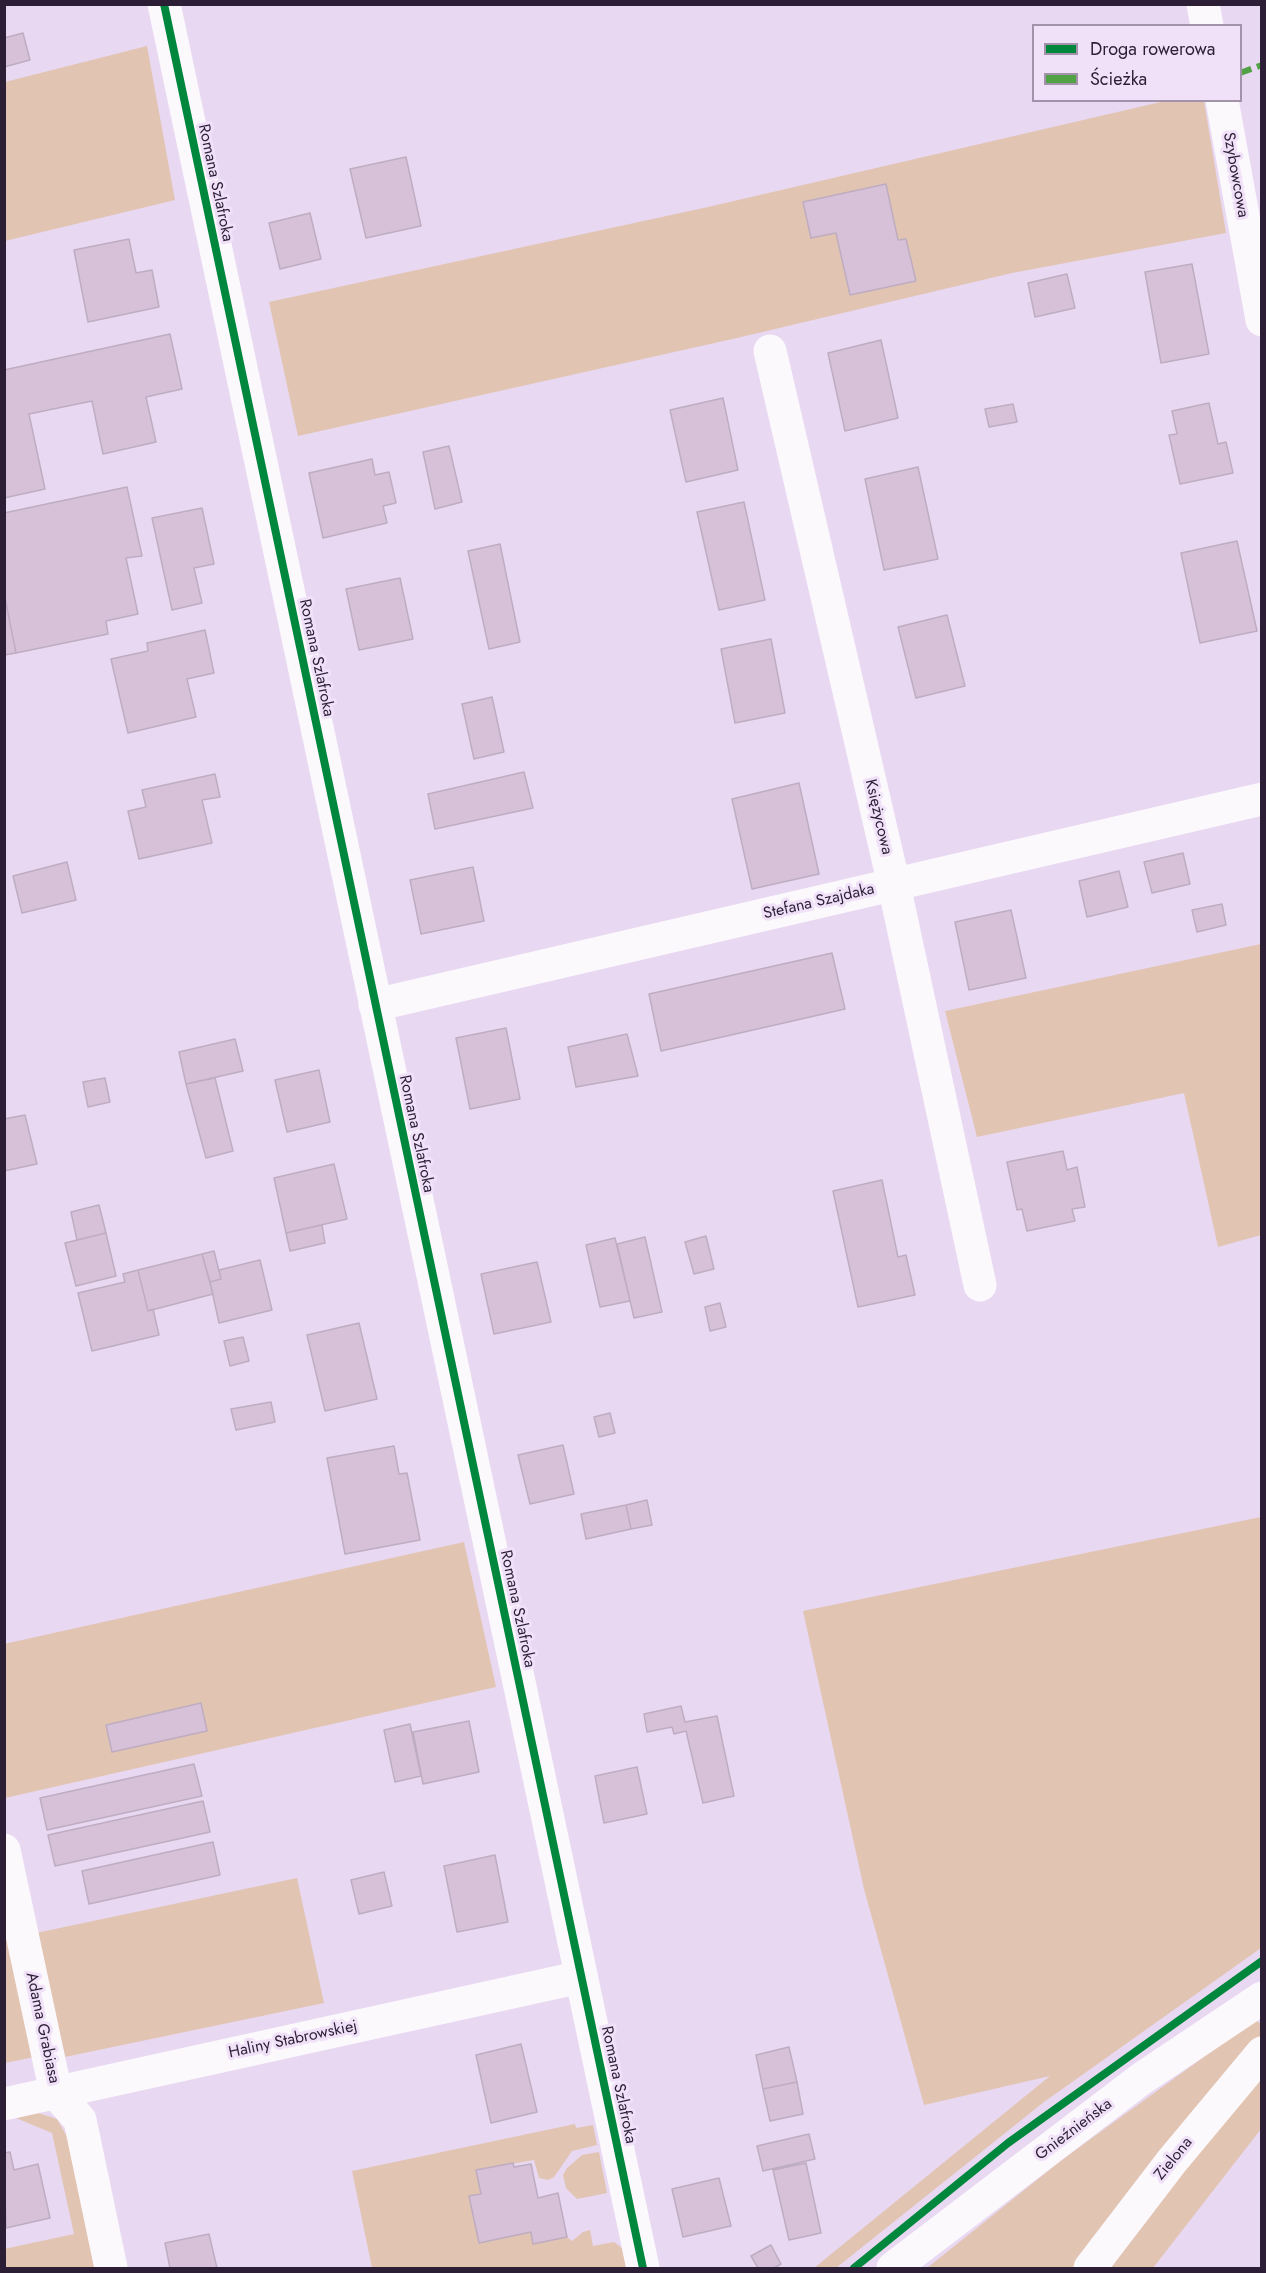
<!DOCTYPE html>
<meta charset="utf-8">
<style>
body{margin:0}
#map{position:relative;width:1266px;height:2273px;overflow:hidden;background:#e8d8f2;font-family:Jost,sans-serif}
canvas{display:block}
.frame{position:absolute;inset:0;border:6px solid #2c1e35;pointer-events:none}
.legend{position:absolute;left:1032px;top:24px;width:210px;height:78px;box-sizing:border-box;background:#f0e1f9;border:2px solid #a293ab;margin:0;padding:8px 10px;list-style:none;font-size:18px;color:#2c1e35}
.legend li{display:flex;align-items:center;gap:12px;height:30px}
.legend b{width:30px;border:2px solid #a293ab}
</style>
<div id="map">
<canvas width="1266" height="2273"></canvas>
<div class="frame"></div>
<ul class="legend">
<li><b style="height:8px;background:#00873e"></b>Droga rowerowa</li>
<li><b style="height:8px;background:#51a244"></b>Ścieżka</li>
</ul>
</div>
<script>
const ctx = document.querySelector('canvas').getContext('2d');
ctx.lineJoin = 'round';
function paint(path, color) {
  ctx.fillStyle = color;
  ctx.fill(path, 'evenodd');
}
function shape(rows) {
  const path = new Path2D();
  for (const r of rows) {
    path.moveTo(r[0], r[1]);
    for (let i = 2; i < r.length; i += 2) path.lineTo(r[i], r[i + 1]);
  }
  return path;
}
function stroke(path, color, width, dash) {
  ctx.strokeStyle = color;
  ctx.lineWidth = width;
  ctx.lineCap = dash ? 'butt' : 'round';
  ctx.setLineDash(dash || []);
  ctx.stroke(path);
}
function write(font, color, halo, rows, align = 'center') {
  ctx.font = font + ' Jost,sans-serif';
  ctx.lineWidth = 6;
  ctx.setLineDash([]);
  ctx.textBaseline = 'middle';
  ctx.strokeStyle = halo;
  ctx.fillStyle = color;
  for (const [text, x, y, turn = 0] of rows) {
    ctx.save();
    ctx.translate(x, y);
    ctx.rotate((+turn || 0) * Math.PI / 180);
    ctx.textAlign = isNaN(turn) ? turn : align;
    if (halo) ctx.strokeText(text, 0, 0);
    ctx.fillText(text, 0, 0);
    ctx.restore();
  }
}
paint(shape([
 [147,46,175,200,5,241,5,82],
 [1165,101,1204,101,1226,233,1012,273,737,338,298,436,269,302,708,207],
 [1261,944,1261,1235,1218,1247,1184,1093,977,1137,945,1011],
 [1261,1517,1261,1948,1044,2102,836,2268,814,2268,1050,2076,924,2105,864,1889,803,1611],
 [464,1542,496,1687,5,1798,4,1644],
 [297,1878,324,2003,65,2057,36,1933],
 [4,1908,34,2057,5,2063,4,2063],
 [1255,2020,1261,2024,1261,2035,1078,2268,927,2268,1063,2159],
 [1261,2070,1261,2129,1153,2268,1104,2268],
 [38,2113,57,2119,69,2140,98,2268,5,2268,4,2249,74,2234,52,2133,16,2118],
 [575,2124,576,2128,593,2125,597,2145,572,2151,554,2177,548,2180,539,2178,534,2160,476,2170,481,2194,531,2232,534,2244,567,2237,572,2241,583,2232,590,2230,593,2246,614,2242,622,2248,626,2268,372,2268,352,2171],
 [599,2152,607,2193,577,2199,566,2188,563,2175,567,2168,582,2155]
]), '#e2c4b2');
const building = shape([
 [23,33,30,60,4,67,4,38,23,33],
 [406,157,421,226,366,238,350,169,406,157],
 [886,184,898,240,906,239,916,281,850,295,836,233,811,238,803,202,886,184],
 [310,213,321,259,280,269,269,223,310,213],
 [129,239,136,273,152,270,159,307,88,322,74,250,129,239],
 [1192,264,1209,354,1161,363,1145,272,1192,264],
 [1067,274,1075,308,1035,317,1028,283,1067,274],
 [170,334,182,389,146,397,156,442,103,454,92,401,29,414,45,489,4,498,4,370,170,334],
 [881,340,898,418,845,431,828,353,881,340],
 [723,398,738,470,686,482,670,410,723,398],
 [1209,403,1218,444,1226,442,1233,473,1180,484,1169,435,1177,434,1172,411,1209,403],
 [1013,404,1017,422,989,427,985,409,1013,404],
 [449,446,462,502,435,509,423,452,449,446],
 [372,459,375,475,389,472,396,503,383,506,387,523,323,538,309,473,372,459],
 [918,467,938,559,884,570,865,479,918,467],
 [127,487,142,556,126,558,138,614,106,621,108,634,16,653,4,593,4,513,127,487],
 [744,502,765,600,719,610,697,512,744,502],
 [202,508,214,564,194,568,202,603,172,610,152,518,202,508],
 [1237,541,1257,631,1200,643,1181,553,1237,541],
 [500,544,520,642,489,649,468,551,500,544],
 [400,578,413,639,359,650,346,589,400,578],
 [4,593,16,653,4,655,4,593],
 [947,615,965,686,916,698,898,627,947,615],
 [205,630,214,673,187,679,196,717,128,733,111,659,148,651,147,643,205,630],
 [771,639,785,713,735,723,721,649,771,639],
 [492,697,504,752,474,759,462,704,492,697],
 [524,772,533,808,435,829,428,794,524,772],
 [215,774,220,797,202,800,212,843,139,859,128,811,146,807,142,790,215,774],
 [799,783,819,874,752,889,732,799,799,783],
 [1183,853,1190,884,1152,893,1144,862,1183,853],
 [67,862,76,900,22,913,13,876,67,862],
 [473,867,484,921,421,934,410,880,473,867],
 [1119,871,1128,907,1087,917,1079,881,1119,871],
 [1222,904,1226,925,1197,932,1192,910,1222,904],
 [1011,910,1026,978,969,990,955,922,1011,910],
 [832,953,845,1009,661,1051,649,994,832,953],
 [506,1028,520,1099,470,1109,456,1038,506,1028],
 [627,1034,638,1076,576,1087,568,1047,627,1034],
 [235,1039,243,1071,186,1084,179,1052,235,1039],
 [319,1070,330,1122,287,1132,275,1080,319,1070],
 [105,1078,110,1102,88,1107,83,1082,105,1078],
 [215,1078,233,1151,206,1158,186,1084,215,1078],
 [25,1115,37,1164,4,1171,4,1119,25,1115],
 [1063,1151,1067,1170,1077,1167,1085,1207,1072,1209,1075,1221,1027,1231,1022,1209,1017,1210,1007,1162,1063,1151],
 [334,1164,347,1219,286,1233,274,1178,334,1164],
 [882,1180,898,1257,906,1255,915,1295,858,1307,833,1191,882,1180],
 [99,1205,106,1233,77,1240,71,1212,99,1205],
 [322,1225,325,1243,290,1251,286,1233,322,1225],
 [106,1233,116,1276,76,1286,65,1243,106,1233],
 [706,1236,714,1269,694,1274,685,1242,706,1236],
 [645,1237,662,1312,634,1318,617,1244,645,1237],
 [615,1238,630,1301,600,1307,586,1245,615,1238],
 [214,1251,221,1279,210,1282,202,1254,214,1251],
 [202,1254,213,1294,148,1311,138,1270,202,1254],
 [260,1260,272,1310,219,1323,210,1282,221,1279,219,1270,260,1260],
 [537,1262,551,1322,494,1334,481,1274,537,1262],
 [138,1270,148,1311,153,1309,159,1335,92,1351,78,1293,125,1282,123,1274,138,1270],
 [720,1303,726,1327,710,1331,705,1307,720,1303],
 [359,1323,377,1399,325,1411,307,1335,359,1323],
 [243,1337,249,1361,230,1366,224,1341,243,1337],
 [271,1402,275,1422,236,1430,231,1409,271,1402],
 [610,1413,615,1433,599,1437,594,1417,610,1413],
 [563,1445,574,1494,530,1504,518,1455,563,1445],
 [394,1446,399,1474,407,1473,420,1540,345,1554,327,1458,394,1446],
 [647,1500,652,1525,631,1529,626,1505,647,1500],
 [626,1505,631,1529,586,1539,581,1514,626,1505],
 [201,1703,207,1731,112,1752,106,1725,201,1703],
 [681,1706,685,1722,717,1716,734,1796,703,1803,686,1731,674,1734,672,1727,647,1732,644,1714,681,1706],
 [469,1721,479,1772,423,1784,413,1732,469,1721],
 [410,1724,421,1776,395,1782,384,1730,410,1724],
 [194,1764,202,1796,47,1830,40,1798,194,1764],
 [637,1767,647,1814,604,1823,595,1776,637,1767],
 [203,1801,210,1832,55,1866,48,1835,203,1801],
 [213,1842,220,1875,89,1904,82,1871,213,1842],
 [495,1855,508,1922,457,1932,444,1866,495,1855],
 [384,1872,392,1906,359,1914,351,1880,384,1872],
 [521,2044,537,2112,491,2123,476,2055,521,2044],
 [789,2047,797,2082,763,2089,756,2055,789,2047],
 [797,2082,803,2114,770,2121,763,2089,797,2082],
 [809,2134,815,2159,763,2171,757,2146,809,2134],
 [10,2152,14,2170,38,2164,50,2218,6,2228,4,2153,10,2152],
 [513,2163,514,2167,531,2164,538,2198,558,2193,567,2237,533,2244,531,2232,479,2243,469,2196,481,2194,476,2170,513,2163],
 [806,2163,821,2233,789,2240,773,2170,806,2163],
 [719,2178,731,2226,683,2237,672,2189,719,2178],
 [209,2234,217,2268,170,2268,165,2243,209,2234],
 [771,2245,781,2264,774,2268,758,2268,751,2256,771,2245]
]);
paint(building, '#d7c1d9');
stroke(building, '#beadc1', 1.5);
stroke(shape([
 [164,4,643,2268],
 [1203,4,1207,26],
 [1222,100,1262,320],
 [770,351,894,885,980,1285],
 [375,1005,1262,799],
 [4,1850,56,2093,80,2120,111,2268],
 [4,2104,581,1977],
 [893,2268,1141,2079,1262,1998],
 [1090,2268,1172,2161,1262,2053]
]), '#fcf9fd', 33);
stroke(shape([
 [1240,73,1262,65]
]), '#51a244', 6, [12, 6]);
stroke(shape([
 [164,4,643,2268],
 [854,2268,1008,2143,1262,1961]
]), '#00873e', 8);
write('16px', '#2c1e35', '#f0e1f9', [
 ["Szybowcowa",1235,175,80],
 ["Romana Szlafroka",215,183,78],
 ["Romana Szlafroka",316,658,78],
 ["Księżycowa",878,817,77],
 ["Stefana Szajdaka",819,902,-13],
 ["Romana Szlafroka",416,1134,78],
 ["Romana Szlafroka",517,1609,78],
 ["Adama Grabiasa",42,2028,78],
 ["Haliny Stabrowskiej",293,2040,-12],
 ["Romana Szlafroka",618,2085,78],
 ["Gnieźnieńska",1074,2130,-37],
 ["Zielona",1174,2159,-51]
]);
</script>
